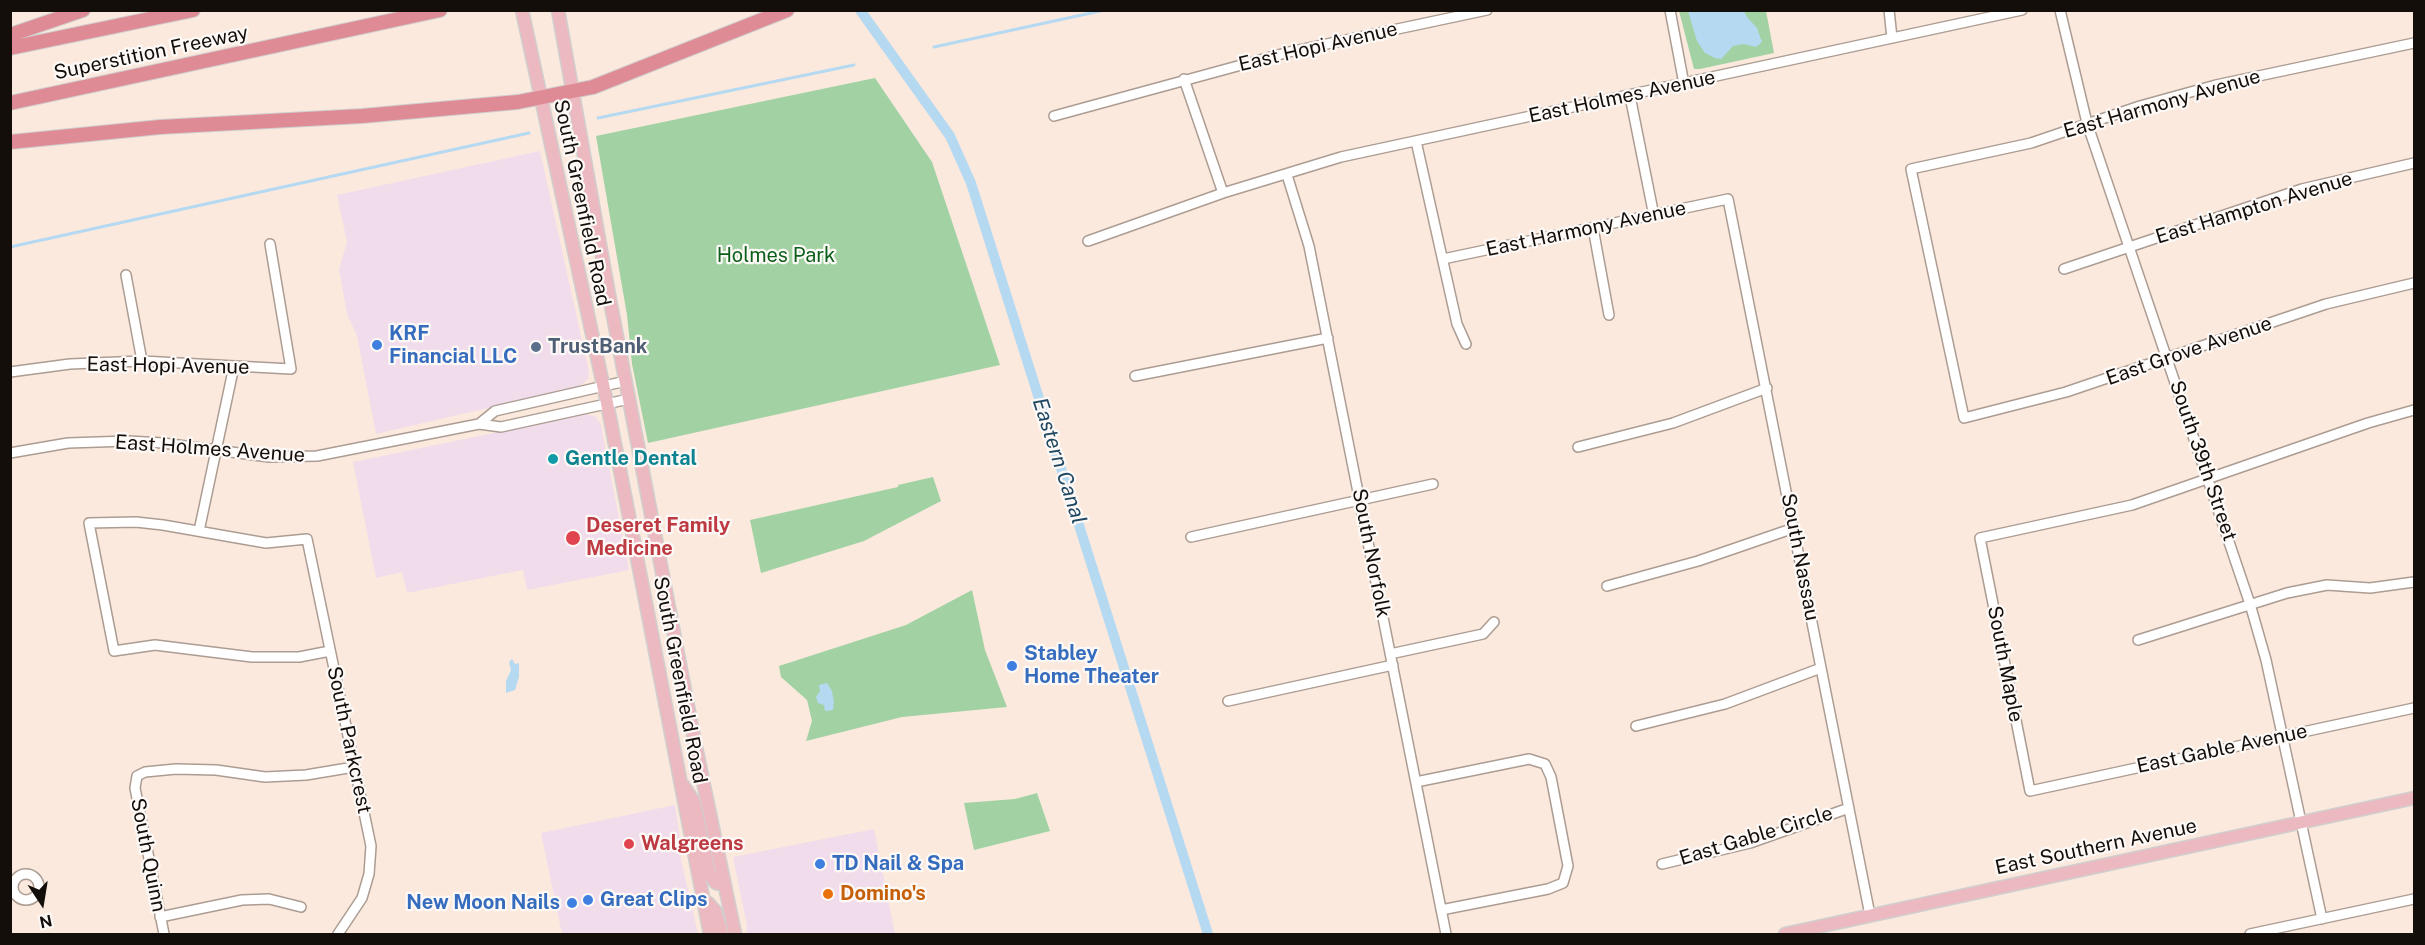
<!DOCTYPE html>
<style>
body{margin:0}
#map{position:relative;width:2425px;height:945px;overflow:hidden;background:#fbe9de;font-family:"Public Sans",sans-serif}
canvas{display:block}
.frame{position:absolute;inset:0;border:12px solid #130e0a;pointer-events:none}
.north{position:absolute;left:12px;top:873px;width:60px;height:60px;-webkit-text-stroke:4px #fdf9f7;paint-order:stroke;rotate:168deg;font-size:16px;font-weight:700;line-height:24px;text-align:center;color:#130e0a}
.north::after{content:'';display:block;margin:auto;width:21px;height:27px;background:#130e0a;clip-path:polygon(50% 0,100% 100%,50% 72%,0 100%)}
</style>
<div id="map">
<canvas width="2425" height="945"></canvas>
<div class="frame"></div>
<div class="north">N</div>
</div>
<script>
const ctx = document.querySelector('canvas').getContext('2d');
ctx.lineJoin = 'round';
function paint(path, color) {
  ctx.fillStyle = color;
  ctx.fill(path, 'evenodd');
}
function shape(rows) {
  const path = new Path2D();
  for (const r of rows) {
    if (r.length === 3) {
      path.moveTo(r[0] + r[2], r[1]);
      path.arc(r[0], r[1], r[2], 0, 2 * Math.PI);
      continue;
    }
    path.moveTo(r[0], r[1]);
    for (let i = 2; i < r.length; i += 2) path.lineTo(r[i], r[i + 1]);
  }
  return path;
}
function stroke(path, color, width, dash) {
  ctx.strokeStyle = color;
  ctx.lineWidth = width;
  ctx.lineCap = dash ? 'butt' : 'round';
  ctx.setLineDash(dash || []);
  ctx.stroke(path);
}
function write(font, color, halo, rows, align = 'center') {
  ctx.font = font + ' "Public Sans",sans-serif';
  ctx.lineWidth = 4.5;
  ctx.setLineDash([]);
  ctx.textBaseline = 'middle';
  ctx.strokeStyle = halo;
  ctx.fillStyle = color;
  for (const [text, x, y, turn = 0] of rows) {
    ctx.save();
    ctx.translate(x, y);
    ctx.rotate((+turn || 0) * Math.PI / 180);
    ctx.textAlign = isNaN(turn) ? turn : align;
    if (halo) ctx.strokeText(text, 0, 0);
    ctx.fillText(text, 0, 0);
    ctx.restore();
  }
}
paint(shape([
 [540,151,589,372,588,379,579,387,376,434,357,336,347,314,339,269,347,242,337,195],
 [586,414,596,417,601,425,629,570,527,590,523,570,407,593,402,572,376,578,353,462],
 [675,805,680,838,681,859,698,934,562,934,541,833],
 [874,829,895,934,747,934,747,925,733,857]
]), '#f1dceb');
paint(shape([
 [1679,11,1766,11,1774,53,1700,69,1694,69],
 [875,78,932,162,1000,365,648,443,632,364,627,315,596,136],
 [933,477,941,501,864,541,761,573,750,520,898,487,898,485],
 [972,590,985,650,1007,707,902,717,806,741,812,721,807,700,781,677,779,666,906,625],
 [1037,793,1050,831,974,850,964,803,1015,799]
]), '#a2d2a3');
paint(shape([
 [1688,11,1744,11,1746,16,1757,28,1762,42,1756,47,1744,44,1733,46,1721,59,1715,58,1705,53,1697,41],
 [512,659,515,664,519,663,519,677,515,690,506,693,506,681,511,670,509,662],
 [827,683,832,691,834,702,833,710,825,711,824,705,818,703,816,697,820,691,819,685]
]), '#b6d9f2');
stroke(shape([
 [934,47,1105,10],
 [598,118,854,65],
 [10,247,529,133]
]), '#b6d9f2', 3);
stroke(shape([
 [860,10,950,136,971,183,1208,934]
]), '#b6d9f2', 10);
const minor = shape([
 [1670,10,1684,84],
 [1889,10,1892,38],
 [2060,10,2087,123,2250,604,2266,660,2322,919],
 [2414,43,2216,85,2140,106,2031,143,1911,169,1964,418,2066,392,2326,304,2414,283],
 [1184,79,1223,193],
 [1630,96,1654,216],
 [1054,116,1289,52,1487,10],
 [1416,141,1457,324,1466,344],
 [1287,175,1309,246,1446,934],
 [1593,228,1609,315],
 [1088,241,1223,193,1341,157,2022,10],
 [1443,259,1728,199,1870,915],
 [2064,269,2302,189,2414,163],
 [126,275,142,361],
 [10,372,70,364,142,361,291,369,270,244],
 [1135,376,1328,338],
 [2414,410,2368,423,2132,505,1980,538,2030,791,2414,708],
 [479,424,495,411,626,381],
 [1578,447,1673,423,1767,388],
 [10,453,68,443,128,441,163,443,269,457,317,456,479,424,501,427,629,399],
 [199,531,234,366],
 [1191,537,1433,484],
 [1607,586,1698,561,1794,528],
 [2138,640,2287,593,2327,585,2370,588,2414,582],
 [330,651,299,657,252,657,155,645,114,651,89,523,136,522,163,525,266,543,307,539,371,846,369,874,362,898,338,934],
 [1390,654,1483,634,1494,622],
 [1228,701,1393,665],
 [1636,726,1725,704,1821,668],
 [1416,782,1529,759,1545,764,1551,777,1568,866,1563,883,1548,889,1441,910],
 [1662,864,1750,843,1849,808],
 [26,887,13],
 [160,917,242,900,269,899,301,907],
 [164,934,135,788,137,776,145,772,176,769,216,770,265,777,306,775,354,767],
 [2250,934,2414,899]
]);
const major = shape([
 [522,10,607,403,710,934],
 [558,10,609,295,694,738,735,934],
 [683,785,694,802,709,873,716,883,724,885],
 [703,902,708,903,715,911,722,934],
 [1785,934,2414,798]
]);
const highway = shape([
 [10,35,83,10],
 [10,48,193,10],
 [10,103,440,10],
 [10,142,160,127,362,116,518,102,593,87,787,10]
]);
stroke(minor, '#ac9c92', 12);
stroke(major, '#d0cfce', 15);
stroke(highway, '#d0cfce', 16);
stroke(minor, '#fff', 9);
stroke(major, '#ecb9c0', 12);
stroke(highway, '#df8b96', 14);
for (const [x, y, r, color] of [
 [377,345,6,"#3f7fe0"],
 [536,347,6,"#5c6f8a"],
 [553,459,6,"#0f9aa8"],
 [573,538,8,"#e0444e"],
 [1012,666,6,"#3f7fe0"],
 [629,844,6,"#e0444e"],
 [820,864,6,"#3f7fe0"],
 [828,894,6,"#e8710a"],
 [588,900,6,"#3f7fe0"],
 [572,903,6,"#3f7fe0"]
]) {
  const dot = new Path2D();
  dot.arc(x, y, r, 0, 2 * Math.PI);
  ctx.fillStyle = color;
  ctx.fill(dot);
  stroke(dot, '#fdf9f7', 2);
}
write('20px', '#130e0a', '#fdf9f7', [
 ["East Hopi Avenue",1318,47,-13],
 ["Superstition Freeway",151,53,-12],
 ["East Holmes Avenue",1622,97,-12],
 ["East Harmony Avenue",2162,104,-16],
 ["South Greenfield Road",582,203,78],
 ["East Hampton Avenue",2254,208,-17],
 ["East Harmony Avenue",1586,229,-12],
 ["East Grove Avenue",2189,351,-19],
 ["East Hopi Avenue",168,366,1],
 ["East Holmes Avenue",210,449,4],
 ["South 39th Street",2203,461,71],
 ["South Norfolk",1371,553,79],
 ["South Nassau",1800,557,79],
 ["South Maple",2005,664,79],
 ["South Greenfield Road",680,680,79],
 ["South Parkcrest",349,740,78],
 ["East Gable Avenue",2222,749,-12],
 ["East Gable Circle",1756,836,-17],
 ["East Southern Avenue",2096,847,-12],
 ["South Quinn",148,855,79]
]);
write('20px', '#0c5f1b', '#fdf9f7', [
 ["Holmes Park",776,256]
]);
write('bold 20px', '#366cbe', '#fdf9f7', [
 ["KRF",389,334],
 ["Financial LLC",389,357],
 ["Stabley",1024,654],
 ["Home Theater",1024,677],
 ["TD Nail & Spa",832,864],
 ["Great Clips",600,900],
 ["New Moon Nails",560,903,"right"]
], 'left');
write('bold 20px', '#4e5e75', '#fdf9f7', [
 ["TrustBank",548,347]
], 'left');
write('bold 20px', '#0d838f', '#fdf9f7', [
 ["Gentle Dental",565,459]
], 'left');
write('bold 20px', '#be3a42', '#fdf9f7', [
 ["Deseret Family",586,526],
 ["Medicine",586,549],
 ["Walgreens",641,844]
], 'left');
write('bold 20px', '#c56008', '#fdf9f7', [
 ["Domino's",840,894]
], 'left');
write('italic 21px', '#204862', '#fdf9f7', [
 ["Eastern Canal",1059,461,72]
]);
</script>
